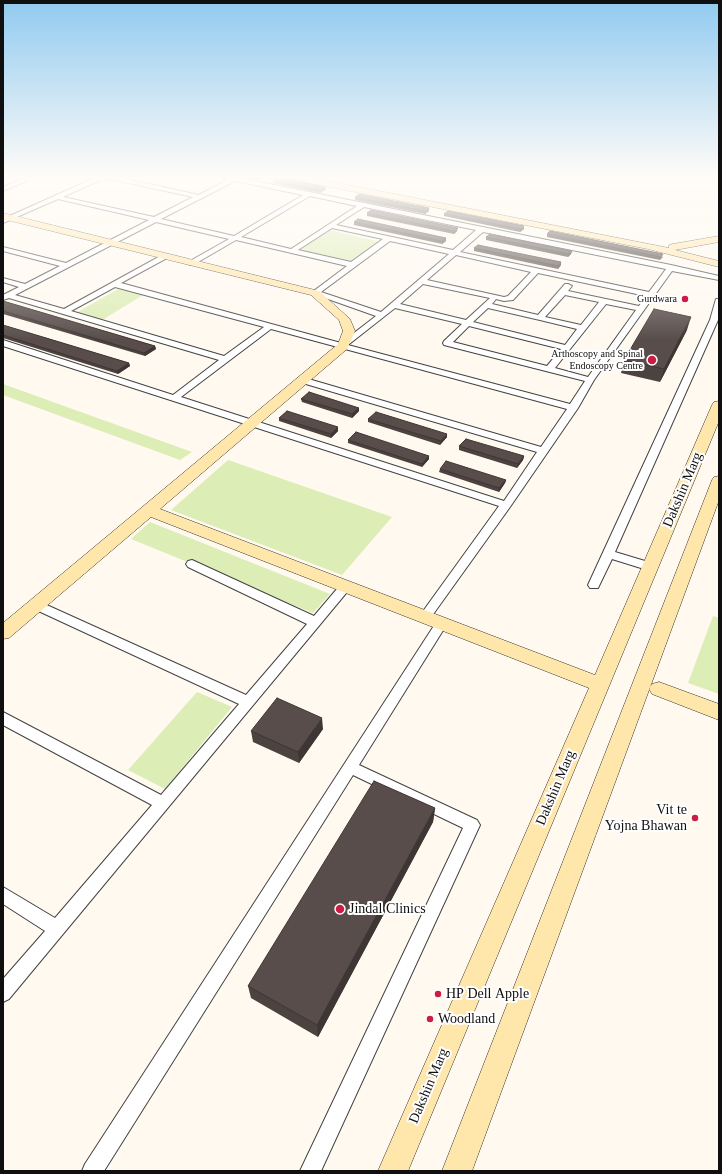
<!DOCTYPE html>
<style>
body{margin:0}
#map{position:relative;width:722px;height:1174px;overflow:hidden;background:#fff9f0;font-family:Georgia,serif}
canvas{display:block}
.frame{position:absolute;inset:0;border:4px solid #0f0f0f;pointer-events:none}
</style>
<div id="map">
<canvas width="722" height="1174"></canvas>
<div class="frame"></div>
</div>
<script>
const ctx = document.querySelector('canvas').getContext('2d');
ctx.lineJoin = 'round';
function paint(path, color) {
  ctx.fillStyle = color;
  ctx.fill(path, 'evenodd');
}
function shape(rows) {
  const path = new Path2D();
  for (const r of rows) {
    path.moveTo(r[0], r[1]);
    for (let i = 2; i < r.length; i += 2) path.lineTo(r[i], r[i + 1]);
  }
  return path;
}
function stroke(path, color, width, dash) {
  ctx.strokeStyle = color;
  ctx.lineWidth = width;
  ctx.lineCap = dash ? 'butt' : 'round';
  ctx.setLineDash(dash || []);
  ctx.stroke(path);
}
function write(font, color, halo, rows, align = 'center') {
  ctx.font = font + ' Georgia,serif';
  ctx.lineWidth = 4;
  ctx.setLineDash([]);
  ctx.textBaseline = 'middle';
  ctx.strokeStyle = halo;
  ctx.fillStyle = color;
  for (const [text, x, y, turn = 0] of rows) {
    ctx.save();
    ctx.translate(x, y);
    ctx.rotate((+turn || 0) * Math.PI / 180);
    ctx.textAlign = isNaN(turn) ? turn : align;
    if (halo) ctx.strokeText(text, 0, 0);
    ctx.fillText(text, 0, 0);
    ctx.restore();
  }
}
paint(shape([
 [330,230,380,242,351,262,300,250],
 [118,289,143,295,102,320,76,313],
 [3,384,192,452,180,460,3,395],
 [228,460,392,517,342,575,171,510],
 [150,522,330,594,313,613,131,539],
 [713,616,719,618,719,694,688,683],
 [197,692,232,707,165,789,128,770]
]), '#ddedb6');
const street = shape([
 [29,176,38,176,3,191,3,187,29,176],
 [99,176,113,176,199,195,229,179,218,176,230,176,671,265,719,276,719,280,672,271,594,380,578,408,510,507,429,620,425,621,421,620,419,617,421,614,499,506,3,346,3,340,173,395,219,360,9,298,3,300,3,295,19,287,3,282,3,278,25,284,60,266,3,251,3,247,66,263,149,220,58,199,3,223,3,219,99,176],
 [105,178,193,197,154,217,63,197,105,178],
 [235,181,303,195,234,236,161,219,235,181],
 [310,196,357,206,291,249,241,237,310,196],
 [364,207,476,230,453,250,336,225,364,207],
 [156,222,229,239,190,261,190,265,193,265,236,240,347,266,311,293,376,316,341,343,121,283,167,258,167,254,164,254,64,309,15,295,156,222],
 [332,228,383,239,351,262,298,250,332,228],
 [483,232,666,269,649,292,460,252,483,232],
 [390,241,449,254,381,312,321,292,390,241],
 [456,255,531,272,508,296,504,297,427,280,456,255],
 [538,273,646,296,639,306,568,291,572,286,568,284,565,284,538,315,492,304,496,299,504,301,513,300,538,273],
 [423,284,490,298,466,320,400,304,423,284],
 [115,287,264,327,224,356,71,311,115,287],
 [565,295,599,302,581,325,545,317,565,295],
 [606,304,636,310,588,377,555,368,606,304],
 [395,308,462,324,444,341,443,343,444,345,585,381,570,404,348,345,395,308],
 [488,308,540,320,577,329,565,345,473,322,488,308],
 [469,326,561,349,547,366,453,342,469,326],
 [271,329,567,409,541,447,305,378,299,378,298,380,299,382,537,452,504,501,181,397,271,329],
 [716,299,719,299,718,320,615,552,645,561,647,564,645,567,641,568,612,559,598,588,590,588,588,585,710,320,716,299],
 [192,560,314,616,342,583,346,582,350,583,352,586,9,999,3,1002,3,979,45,931,3,904,3,887,55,918,152,805,3,725,3,712,161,795,239,704,32,608,30,605,32,602,36,601,40,602,246,695,307,624,188,567,186,564,188,561,192,560],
 [441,620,445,621,447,624,359,765,477,820,480,825,321,1171,300,1171,463,828,353,775,104,1171,82,1171,85,1164,437,621,441,620]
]);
const secondary = shape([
 [285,176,303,176,669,248,669,245,673,244,719,236,719,242,675,250,719,261,719,267,648,249,289,179,285,176],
 [3,213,319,291,350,319,355,331,347,349,160,509,595,675,712,405,714,402,719,401,719,421,408,1171,378,1171,589,688,151,517,9,638,3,639,3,623,338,344,343,331,339,320,311,295,3,219,3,213],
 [719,476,719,500,472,1171,442,1171,712,480,714,477,719,476],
 [659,682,719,704,719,720,652,694,649,689,652,684,659,682]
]);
stroke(street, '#424242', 2);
stroke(secondary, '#313131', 1);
paint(street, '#fff');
paint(secondary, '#ffe6ab');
paint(shape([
 [238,176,264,176,264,177,258,180],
 [273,181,326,187,326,189,320,193,273,183],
 [355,197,429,211,425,214,355,200],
 [367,213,457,231,454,234,367,216],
 [444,214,524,226,524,229,520,232,444,216],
 [354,222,446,238,446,241,442,244,354,225],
 [547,234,663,257,660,260,547,237],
 [486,237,572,251,571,254,568,257,486,240],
 [474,248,561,262,561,265,558,269,474,251],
 [3,301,155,346,156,349,145,356,3,314],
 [3,325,129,363,130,366,118,374,3,338],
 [687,330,660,382,621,373,624,360],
 [301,399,359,408,359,411,352,418,302,402],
 [279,418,338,431,331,438,279,421],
 [368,419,447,437,440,445,368,422],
 [348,440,429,456,429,459,422,467,348,443],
 [459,446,524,456,523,460,517,468,459,450],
 [440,469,506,480,505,483,499,492,439,472],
 [323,729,299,763,253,742,251,731],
 [435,808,433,822,318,1037,251,998,248,986]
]), '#4c4240');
paint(shape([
 [261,176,264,176,264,177,258,180,258,177],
 [326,187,326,189,320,193,320,190],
 [429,208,429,211,425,214,425,211],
 [524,226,524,229,520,232,521,229],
 [458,228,457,231,454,234,454,231],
 [446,238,446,241,442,244,442,241],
 [572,251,571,254,568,257,569,254],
 [561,262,561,265,558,269,558,266],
 [691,317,687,330,660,382,664,369],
 [155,346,156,349,145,356,144,353],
 [129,363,130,366,118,374,117,371],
 [359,408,359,411,352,418,352,414],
 [338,427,338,431,331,438,331,434],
 [447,434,447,437,440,445,441,441],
 [429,456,429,459,422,467,422,464],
 [524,456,523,460,517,468,518,464],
 [506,480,505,483,499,492,499,488],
 [322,718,323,729,299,763,298,752],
 [435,808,433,822,318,1037,317,1025]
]), '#3e3634');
const building = shape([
 [251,176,261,176,258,177,251,176],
 [278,177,326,187,320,190,273,181,278,177],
 [359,194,429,208,425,211,355,197,359,194],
 [371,210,458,228,454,231,367,213,371,210],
 [448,211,524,226,521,229,444,214,448,211],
 [358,219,446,238,442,241,354,222,358,219],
 [550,231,663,254,661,257,547,234,550,231],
 [490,234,572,251,569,254,486,237,490,234],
 [478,245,561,262,558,266,474,248,478,245],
 [3,301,155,346,144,353,3,311,3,301],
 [654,309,691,317,664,369,624,360,654,309],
 [3,325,129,363,117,371,3,335,3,325],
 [309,392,359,408,352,414,301,399,309,392],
 [287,411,338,427,331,434,279,418,287,411],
 [376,412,447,434,441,441,368,419,376,412],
 [356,432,429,456,422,464,348,440,356,432],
 [466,439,524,456,518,464,459,446,466,439],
 [446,461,506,480,499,488,440,469,446,461],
 [277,698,322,718,298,752,251,731,277,698],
 [374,781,435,808,317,1025,248,986,374,781]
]);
paint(building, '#584d4a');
stroke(building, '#3e3634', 1);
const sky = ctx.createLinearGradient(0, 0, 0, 340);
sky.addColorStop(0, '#91caf0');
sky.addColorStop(0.52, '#fffcf8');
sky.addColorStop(1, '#fffcf800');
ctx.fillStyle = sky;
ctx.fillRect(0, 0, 722, 340);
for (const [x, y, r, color] of [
 [685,299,4,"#ca1c44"],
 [652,360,5,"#ca1c44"],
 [695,818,4,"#ca1c44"],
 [340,909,5,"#ca1c44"],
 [438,994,4,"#ca1c44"],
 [430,1019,4,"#ca1c44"]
]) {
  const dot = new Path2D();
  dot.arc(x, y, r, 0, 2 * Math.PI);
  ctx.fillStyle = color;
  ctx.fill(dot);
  stroke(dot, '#fff', 1.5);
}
write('10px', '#0f0f0f', '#fff', [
 ["Gurdwara",677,299],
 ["Arthoscopy and Spinal",643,354],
 ["Endoscopy Centre",643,366]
], 'right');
write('14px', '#0f0f0f', '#fff', [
 ["Dakshin Marg",683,490,-67],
 ["Dakshin Marg",556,788,-67],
 ["Dakshin Marg",429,1086,-67]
]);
write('14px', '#0f0f0f', '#fff', [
 ["Vit te",687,810,"right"],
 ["Yojna Bhawan",687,826,"right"],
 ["Jindal Clinics",349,909],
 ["HP Dell Apple",446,994],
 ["Woodland",438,1019]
], 'left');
</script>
